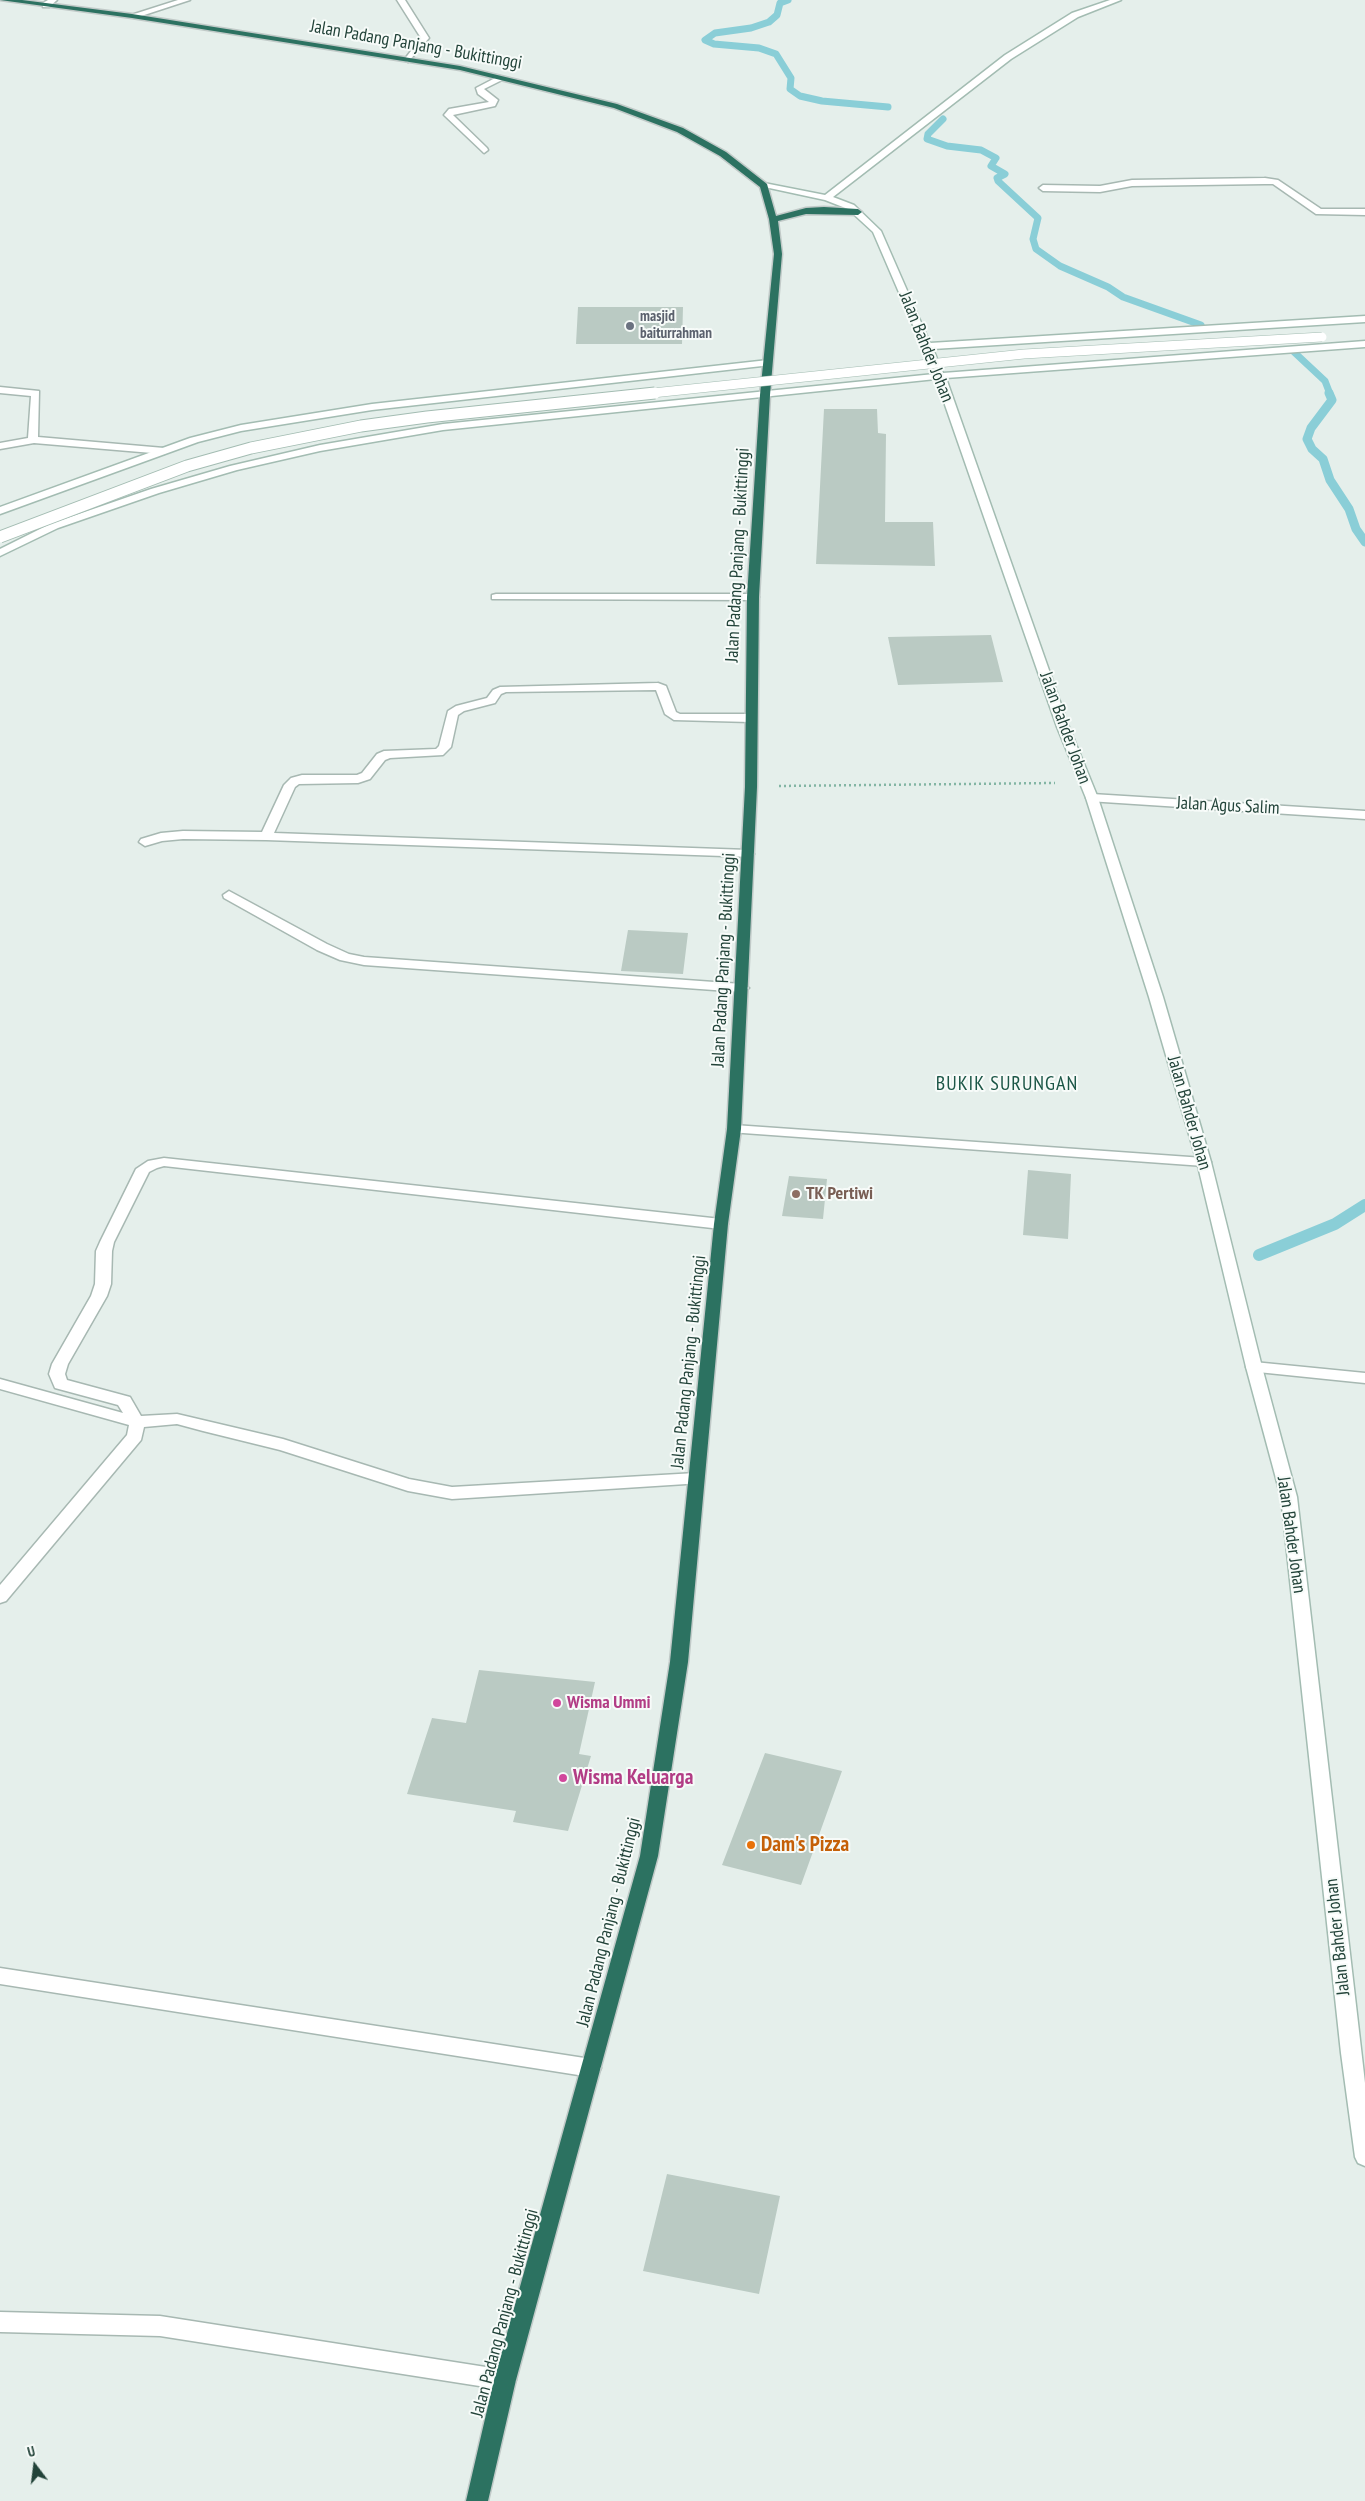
<!DOCTYPE html>
<style>
body{margin:0}
#map{position:relative;width:1365px;height:2501px;overflow:hidden;background:#e5efeb;font-family:"PT Sans Narrow",sans-serif}
canvas{display:block}
.north{position:absolute;left:10px;top:2441px;width:50px;height:50px;-webkit-text-stroke:4px #f7fbf9;paint-order:stroke;rotate:345deg;font-size:14px;font-weight:700;line-height:20px;text-align:center;color:#224339}
.north::after{content:'';display:block;margin:auto;width:18px;height:22px;background:#224339;clip-path:polygon(50% 0,100% 100%,50% 72%,0 100%)}
</style>
<div id="map">
<canvas width="1365" height="2501"></canvas>
<div class="north">U</div>
</div>
<script>
const ctx = document.querySelector('canvas').getContext('2d');
ctx.lineJoin = 'round';
function shape(rows) {
  const path = new Path2D();
  for (const r of rows) {
    path.moveTo(r[0], r[1]);
    for (let i = 2; i < r.length; i += 2) path.lineTo(r[i], r[i + 1]);
  }
  return path;
}
function stroke(path, color, width, dash) {
  ctx.strokeStyle = color;
  ctx.lineWidth = width;
  ctx.lineCap = dash ? 'butt' : 'round';
  ctx.setLineDash(dash || []);
  ctx.stroke(path);
}
function paint(path, color) {
  ctx.fillStyle = color;
  ctx.fill(path, 'evenodd');
}
function write(font, color, halo, rows, align = 'center') {
  ctx.font = font + ' "PT Sans Narrow",sans-serif';
  ctx.lineWidth = 4;
  ctx.setLineDash([]);
  ctx.textBaseline = 'middle';
  ctx.strokeStyle = halo;
  ctx.fillStyle = color;
  for (const [text, x, y, turn = 0] of rows) {
    ctx.save();
    ctx.translate(x, y);
    ctx.rotate((+turn || 0) * Math.PI / 180);
    ctx.textAlign = isNaN(turn) ? turn : align;
    if (halo) ctx.strokeText(text, 0, 0);
    ctx.fillText(text, 0, 0);
    ctx.restore();
  }
}
stroke(shape([
 [788,0,780,3,777,15,769,22,751,28,715,33,705,40,714,44,759,48,776,54,791,78,790,89,800,96,822,101,888,107],
 [943,119,928,134,927,139,947,146,981,150,996,158,991,166,1005,174,997,178,998,181,1038,218,1033,239,1036,249,1060,266,1108,287,1123,297,1201,325],
 [1294,352,1325,381,1330,394]
]), '#8aced7', 7);
stroke(shape([
 [1329,393,1332,400,1311,428,1307,439,1312,449,1323,459,1330,480,1349,509,1356,529,1365,542]
]), '#8aced7', 9);
stroke(shape([
 [1259,1255,1335,1224,1365,1205]
]), '#8aced7', 12);
paint(shape([
 [578,307,683,307,682,344,576,344],
 [824,409,877,409,878,433,886,434,885,522,933,522,935,566,816,564],
 [991,635,1003,682,898,685,888,637],
 [628,930,688,933,683,974,621,971],
 [1028,1170,1071,1174,1068,1239,1023,1235],
 [789,1176,827,1179,823,1219,782,1216],
 [479,1670,595,1682,579,1754,591,1756,568,1831,513,1822,516,1811,407,1794,432,1718,466,1723],
 [765,1753,842,1771,801,1885,722,1865],
 [667,2174,780,2196,759,2294,643,2271]
]), '#bacac3');
const lane = shape([
 [496,594,753,594,759,597,753,600,492,599,492,595,496,594]
]);
const street = shape([
 [48,0,57,0,49,7,43,7,43,3,48,0],
 [178,0,190,0,135,18,128,16,178,0],
 [397,0,405,0,429,38,408,62,404,60,421,38,397,0],
 [499,76,506,78,484,89,498,100,495,106,453,115,487,148,488,150,484,153,444,115,449,109,489,102,478,94,476,88,499,76],
 [1265,178,1278,180,1321,209,1365,209,1365,215,1316,214,1273,184,1265,184,1132,186,1100,192,1043,191,1039,188,1043,185,1100,186,1132,180,1265,178],
 [0,387,39,391,38,437,164,448,169,451,164,454,34,443,0,449,0,443,28,438,31,396,0,393,0,387],
 [658,683,666,686,676,712,680,714,750,714,756,718,750,722,674,720,665,714,656,690,506,692,501,694,495,703,464,711,458,715,451,747,443,755,390,758,385,760,370,779,358,783,299,784,295,787,274,833,748,850,754,854,752,857,266,840,183,839,162,841,145,846,139,842,141,839,161,833,183,831,262,832,284,785,291,778,302,775,357,775,362,773,377,754,384,751,436,749,439,746,448,711,456,706,487,698,493,690,500,687,658,683],
 [1092,794,1365,811,1365,819,1088,801,1086,798,1088,795,1092,794],
 [229,891,327,944,349,954,364,957,742,984,749,988,742,992,364,965,340,960,317,950,224,898,223,895,229,891],
 [734,1125,1204,1158,1211,1162,1204,1166,729,1132,727,1129,729,1126,734,1125],
 [164,1158,721,1219,728,1224,721,1229,164,1166,157,1168,149,1172,114,1242,112,1251,111,1284,107,1296,68,1364,65,1374,67,1380,130,1397,141,1416,177,1414,283,1439,409,1479,452,1487,696,1473,702,1475,704,1479,702,1483,452,1499,408,1491,280,1450,203,1431,177,1424,144,1427,141,1440,6,1601,0,1603,0,1585,127,1435,129,1425,0,1389,0,1379,123,1413,118,1405,55,1388,49,1374,52,1364,91,1296,95,1284,96,1251,100,1242,136,1169,148,1161,164,1158],
 [1254,1362,1365,1373,1365,1383,1248,1371,1246,1367,1248,1363,1254,1362],
 [0,1968,591,2059,598,2062,601,2068,598,2074,591,2077,0,1984,0,1968],
 [0,2312,160,2316,505,2370,513,2373,516,2380,513,2387,505,2390,160,2336,0,2332,0,2312]
]);
const secondary = shape([
 [1110,0,1121,0,1078,17,1011,59,833,197,854,205,881,231,930,343,1365,316,1365,322,933,349,943,373,1365,341,1365,347,946,378,1069,727,1098,798,1163,997,1211,1162,1262,1367,1297,1497,1365,2083,1365,2166,1358,2163,1355,2157,1341,2053,1281,1497,1246,1367,1197,1162,1149,997,1086,798,1057,727,936,379,443,430,320,451,237,470,159,493,58,528,0,556,0,549,50,524,151,489,230,466,320,445,443,424,934,374,873,232,848,209,825,200,760,186,764,183,825,195,1005,55,1072,13,1110,0],
 [768,360,771,361,771,365,372,410,241,431,198,442,0,514,0,507,190,438,241,425,372,404,768,360]
]);
const highway = shape([
 [0,0,22,0,132,14,460,66,617,104,683,128,726,152,767,184,776,216,806,208,824,207,858,209,862,212,858,215,806,214,778,221,782,254,770,395,759,597,757,787,741,1129,728,1224,688,1662,658,1856,516,2380,488,2501,466,2501,494,2380,640,1856,670,1662,714,1224,727,1129,745,787,747,597,760,395,774,254,769,219,760,187,720,156,677,132,614,108,460,70,132,18,0,0]
]);
stroke(lane, '#a7b8b2', 3);
stroke(street, '#a7b8b2', 3);
stroke(secondary, '#a3bcb2', 3);
stroke(highway, '#c1cac8', 3);
stroke(shape([
 [779,786,1055,783]
]), '#83b5a4', 2.5, [2, 3]);
paint(lane, '#fff');
paint(street, '#fff');
paint(secondary, '#fff');
paint(highway, '#2c7261');
const secondaryBridgeFar1 = shape([
 [643,394,1024,354,1322,337]
]);
const secondaryBridge = shape([
 [0,537,187,466,251,448,361,426,427,417,655,393]
]);
stroke(secondaryBridgeFar1, '#a3bcb2', 10, []);
stroke(secondaryBridge, '#a3bcb2', 13, []);
stroke(secondaryBridgeFar1, '#fff', 9);
stroke(secondaryBridge, '#fff', 11);
for (const [x, y, r, color] of [
 [630,326,5,"#6b7280"],
 [796,1194,5,"#8d6e63"],
 [557,1703,5,"#d1479c"],
 [563,1778,5,"#d1479c"],
 [751,1845,5,"#e8710a"]
]) {
  const dot = new Path2D();
  dot.arc(x, y, r, 0, 2 * Math.PI);
  ctx.fillStyle = color;
  ctx.fill(dot);
  stroke(dot, '#f7fbf9', 2);
}
write('bold 15px', '#5b616d', '#f7fbf9', [
 ["masjid",640,317],
 ["baiturrahman",640,334]
], 'left');
write('18px', '#224339', '#f7fbf9', [
 ["Jalan Padang Panjang - Bukittinggi",416,45,10],
 ["Jalan Bahder Johan",926,347,68],
 ["Jalan Padang Panjang - Bukittinggi",738,555,-87],
 ["Jalan Bahder Johan",1065,728,70],
 ["Jalan Agus Salim",1228,806,3],
 ["Jalan Padang Panjang - Bukittinggi",724,960,-87],
 ["Jalan Bahder Johan",1189,1113,74],
 ["Jalan Padang Panjang - Bukittinggi",689,1362,-84],
 ["Jalan Bahder Johan",1291,1535,82],
 ["Jalan Padang Panjang - Bukittinggi",609,1922,-76],
 ["Jalan Bahder Johan",1338,1937,-96],
 ["Jalan Padang Panjang - Bukittinggi",505,2313,-75]
]);
write('bold 18px', '#785e54', '#f7fbf9', [
 ["TK Pertiwi",806,1194]
], 'left');
write('bold 18px', '#b23c85', '#f7fbf9', [
 ["Wisma Ummi",567,1703]
], 'left');
ctx.letterSpacing = '1px';
write('20px', '#1c5747', '#f7fbf9', [
 ["BUKIK SURUNGAN",1007,1084]
]);
ctx.letterSpacing = '0px';
write('bold 21px', '#b23c85', '#f7fbf9', [
 ["Wisma Keluarga",573,1778]
], 'left');
write('bold 21px', '#c56008', '#f7fbf9', [
 ["Dam's Pizza",761,1845]
], 'left');
</script>
